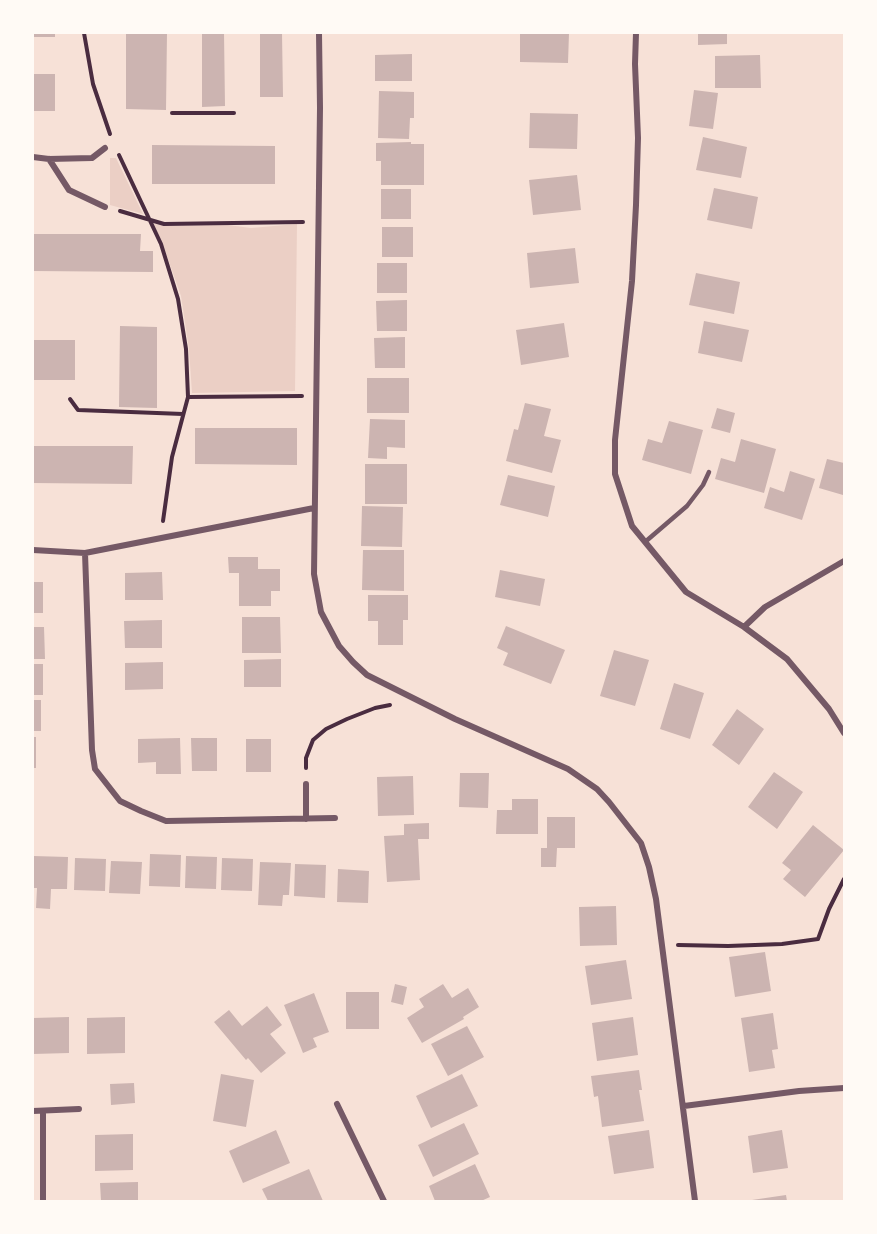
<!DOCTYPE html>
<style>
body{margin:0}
#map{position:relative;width:877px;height:1234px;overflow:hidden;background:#f7e1d7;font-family:"IBM Plex Serif",serif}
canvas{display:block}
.frame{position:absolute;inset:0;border:34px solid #fffaf5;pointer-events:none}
</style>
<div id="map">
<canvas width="877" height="1234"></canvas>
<div class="frame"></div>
</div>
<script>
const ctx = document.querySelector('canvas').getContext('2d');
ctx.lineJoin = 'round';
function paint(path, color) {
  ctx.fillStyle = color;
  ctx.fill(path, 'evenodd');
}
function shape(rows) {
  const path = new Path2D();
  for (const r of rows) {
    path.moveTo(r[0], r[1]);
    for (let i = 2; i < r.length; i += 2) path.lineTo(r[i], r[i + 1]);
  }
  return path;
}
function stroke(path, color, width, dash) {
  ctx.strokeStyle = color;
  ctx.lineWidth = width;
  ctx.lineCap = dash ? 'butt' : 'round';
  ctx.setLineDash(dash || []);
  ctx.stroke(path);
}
paint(shape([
 [110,158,116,158,143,214,110,205],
 [153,223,164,226,228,225,251,228,297,224,295,391,192,393,189,349,181,296,163,245]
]), '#ebcfc5');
paint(shape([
 [33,33,55,33,55,37,33,37],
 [126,33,167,33,166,110,126,109],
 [202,33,224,33,225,106,202,107],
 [260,33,282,33,283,97,260,97],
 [520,33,569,33,568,63,520,62],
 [698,33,727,33,727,44,698,45],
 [412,54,412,81,375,81,375,55],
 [760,55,761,88,715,88,715,56],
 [33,74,55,74,55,111,33,111],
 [694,90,718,93,713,129,689,126],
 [379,91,414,92,414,118,410,118,409,139,378,138],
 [530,113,578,114,577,149,529,148],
 [703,137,747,147,741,178,696,170],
 [411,142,411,144,424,144,424,185,381,185,381,161,376,161,376,143],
 [152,145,275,146,275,184,152,184],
 [577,175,581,210,533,215,529,180],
 [714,188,758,197,752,229,707,220],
 [381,189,411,189,411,219,381,219],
 [382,227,413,227,413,257,382,257],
 [33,234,141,234,140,251,153,251,153,272,33,271],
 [575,248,579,283,530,288,527,253],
 [377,263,407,263,407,293,377,293],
 [696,273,740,282,734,314,689,305],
 [407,300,407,331,377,331,376,301],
 [704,321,749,330,742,362,698,353],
 [564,323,569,357,521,365,516,330],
 [120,326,157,327,157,408,119,407],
 [405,337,405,368,375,368,374,338],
 [33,340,75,340,75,380,33,380],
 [367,378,409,378,409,413,367,413],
 [525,403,551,409,544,436,561,440,552,473,506,461,514,429,518,430],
 [717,408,735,413,730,433,711,428],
 [370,419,405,420,405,448,387,447,387,459,368,458],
 [669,421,703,430,691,474,642,460,648,439,662,443],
 [195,428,297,428,297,465,195,464],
 [741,439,776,449,764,493,715,479,721,458,735,462],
 [33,446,133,446,132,484,33,483],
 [827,459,844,463,843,495,819,488],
 [365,464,407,464,407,504,365,504],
 [790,471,815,479,802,520,764,508,770,487,784,492],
 [508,475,555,486,548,517,500,505],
 [362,506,403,507,402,547,361,546],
 [363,550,404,550,404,591,362,590],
 [228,557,258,557,258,569,280,569,280,591,271,591,271,606,239,606,239,573,229,573],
 [500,570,545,579,540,606,495,597],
 [162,572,163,600,125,600,125,573],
 [33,582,43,582,43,613,33,613],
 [368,595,408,595,408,620,403,620,403,645,378,645,378,621,368,621],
 [242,617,280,617,281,653,242,653],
 [162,620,162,648,125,648,124,621],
 [506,626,565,650,551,684,503,665,508,653,497,648],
 [33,627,44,627,45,659,33,659],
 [614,650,649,660,635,706,600,696],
 [281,659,281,687,244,687,244,660],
 [163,662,163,689,125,690,125,663],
 [33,664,43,664,43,695,33,695],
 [674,683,704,693,690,739,660,729],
 [33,700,41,700,41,731,33,731],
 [737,709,764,729,739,765,712,745],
 [33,737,36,737,36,768,33,768],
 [180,738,181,774,156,774,156,762,138,763,138,739],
 [191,738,217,738,217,771,192,771],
 [246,739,271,739,271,772,246,772],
 [774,772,803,792,777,829,748,807],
 [460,773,489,773,488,808,459,807],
 [413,776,414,815,378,816,377,777],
 [512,799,538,799,538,834,496,834,497,810,512,810],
 [547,817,575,817,575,848,557,848,556,867,541,867,541,848,547,848],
 [429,823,429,839,418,839,420,880,387,882,384,836,404,835,404,824],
 [813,825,844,850,805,897,783,879,791,870,782,863],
 [150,854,181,855,180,887,149,886],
 [33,856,68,857,67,889,51,889,50,909,36,908,37,888,33,888],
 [186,856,217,857,216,889,185,888],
 [75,858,106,859,105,891,74,890],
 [222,858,253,859,252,891,221,890],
 [111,861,142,862,140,894,109,893],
 [260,862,291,863,289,895,283,895,282,906,258,905],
 [295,864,326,865,325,898,294,896],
 [338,869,369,871,368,903,337,902],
 [616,906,617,945,580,946,579,907],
 [765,952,771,991,735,997,729,957],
 [626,960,632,999,591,1005,585,966],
 [395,984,407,987,403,1005,391,1002],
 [443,984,452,998,468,988,479,1007,463,1017,464,1019,422,1043,407,1018,424,1007,419,999],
 [346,992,379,992,379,1029,346,1029],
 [314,993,329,1032,313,1038,317,1047,303,1053,284,1005],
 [267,1006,282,1025,270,1034,286,1053,261,1073,248,1058,246,1060,214,1022,229,1010,242,1026],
 [773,1013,778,1049,772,1050,775,1068,749,1072,741,1018],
 [69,1017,69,1053,33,1054,33,1018],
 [125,1017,125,1053,87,1054,87,1018],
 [633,1017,638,1055,597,1061,592,1023],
 [467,1026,484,1057,448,1076,431,1044],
 [639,1070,642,1090,639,1090,644,1121,602,1127,598,1096,594,1097,591,1076],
 [221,1074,254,1080,246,1127,213,1121],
 [462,1074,478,1106,431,1128,416,1096],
 [134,1083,135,1103,111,1105,110,1084],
 [464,1123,479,1154,433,1177,418,1145],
 [276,1130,290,1163,243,1183,229,1151],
 [649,1130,654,1168,614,1174,608,1136],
 [782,1130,788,1168,753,1173,748,1136],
 [133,1134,133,1170,95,1171,95,1135],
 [475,1164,490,1197,481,1201,435,1201,429,1186],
 [309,1169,323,1201,268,1201,262,1189],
 [138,1182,138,1201,101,1201,100,1183],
 [786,1195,787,1201,752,1201,752,1200]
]), '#ccb4b1');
stroke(shape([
 [84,33,93,84,110,134],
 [172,113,234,113],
 [119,155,161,244,178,299,186,349,188,397,172,457,163,521],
 [120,211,164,224,303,222],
 [188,397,302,396],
 [70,399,78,410,183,414],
 [306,768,306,758,313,740,326,729,347,719,375,708,390,705],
 [678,945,728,946,782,944,818,939,829,909,844,879]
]), '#4a2c40', 4);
stroke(shape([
 [645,542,687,506,703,485,709,472]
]), '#755966', 4.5);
stroke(shape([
 [319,33,320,108,314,574,321,612,339,646,353,662,367,675,455,719,568,769,597,789,609,802,641,843,649,867,656,899,695,1201],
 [636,33,635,64,638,138,636,205,632,281,615,440,615,474,632,526,686,592,744,627,787,659,829,709,844,733],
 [33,157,49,159,92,158,105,148],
 [49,159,69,190,105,207],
 [33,550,85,553,314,508],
 [85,553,92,750,95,769,120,801,141,811,166,821,335,818],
 [744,627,765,607,844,561],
 [306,784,306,819],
 [337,1104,384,1201],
 [684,1106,799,1091,844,1088],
 [33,1111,79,1109],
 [43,1111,43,1201]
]), '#755966', 6);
</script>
